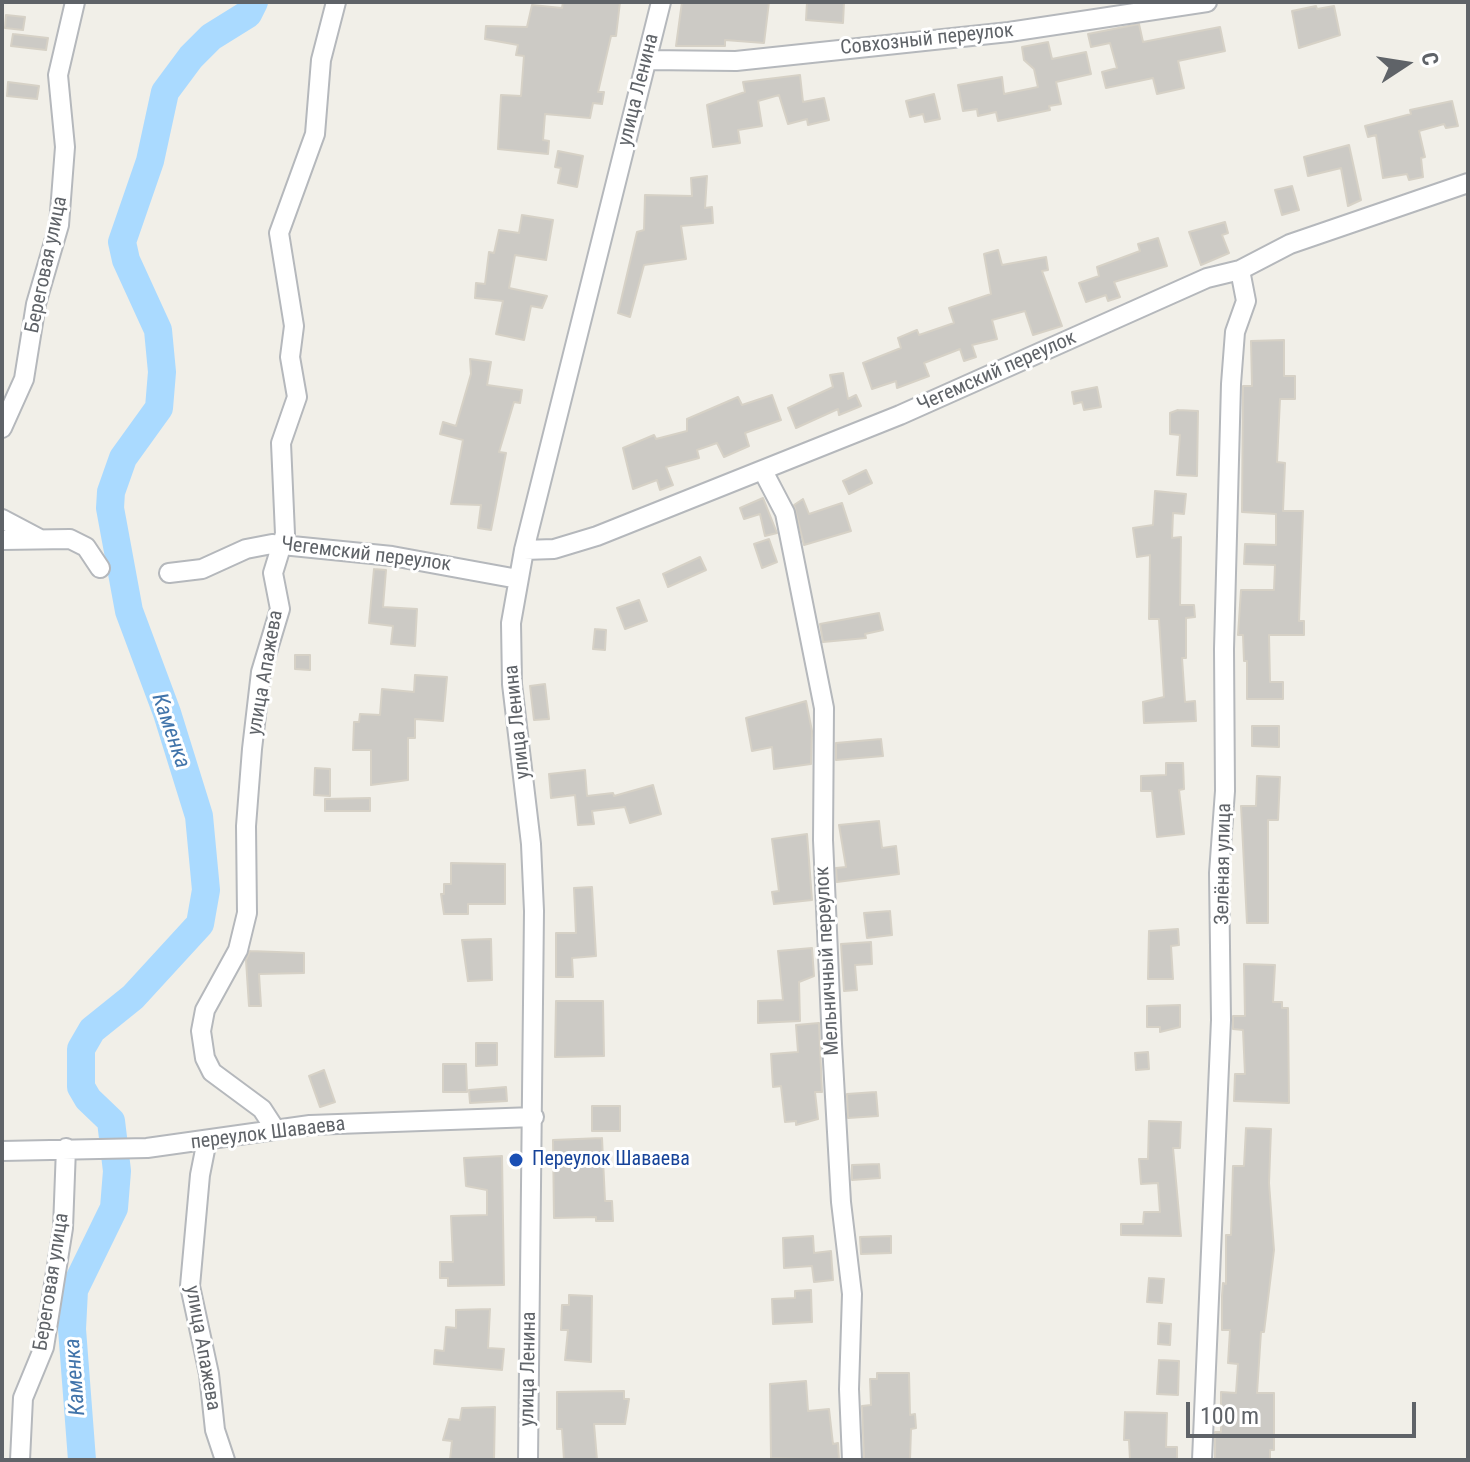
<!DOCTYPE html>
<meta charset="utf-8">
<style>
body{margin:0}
#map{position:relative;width:1470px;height:1462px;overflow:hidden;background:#f1efe8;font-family:"Roboto Condensed",sans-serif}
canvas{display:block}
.frame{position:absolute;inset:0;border:4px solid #5f6368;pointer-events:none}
.north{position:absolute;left:1366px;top:24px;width:80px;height:80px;-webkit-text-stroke:6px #fff;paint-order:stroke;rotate:78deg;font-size:22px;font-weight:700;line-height:32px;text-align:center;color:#5f6368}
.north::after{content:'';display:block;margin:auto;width:28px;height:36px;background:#5f6368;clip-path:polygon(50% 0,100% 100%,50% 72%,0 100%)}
.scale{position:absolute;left:1186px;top:1402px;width:230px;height:36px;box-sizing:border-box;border:4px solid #5f6368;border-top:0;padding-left:10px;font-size:24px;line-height:28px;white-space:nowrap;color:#5f6368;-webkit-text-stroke:6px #fff;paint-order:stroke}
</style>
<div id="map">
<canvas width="1470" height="1462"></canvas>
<div class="frame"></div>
<div class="north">С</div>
<div class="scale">100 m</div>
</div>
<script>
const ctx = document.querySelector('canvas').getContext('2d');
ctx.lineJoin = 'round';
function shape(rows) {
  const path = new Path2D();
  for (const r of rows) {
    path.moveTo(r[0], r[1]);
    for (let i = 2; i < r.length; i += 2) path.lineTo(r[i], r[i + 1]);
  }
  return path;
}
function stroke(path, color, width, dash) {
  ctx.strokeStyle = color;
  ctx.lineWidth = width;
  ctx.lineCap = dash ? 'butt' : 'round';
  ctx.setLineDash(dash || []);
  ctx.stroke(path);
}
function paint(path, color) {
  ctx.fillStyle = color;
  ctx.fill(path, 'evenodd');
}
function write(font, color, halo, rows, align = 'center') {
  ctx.font = font + ' "Roboto Condensed",sans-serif';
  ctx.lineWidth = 6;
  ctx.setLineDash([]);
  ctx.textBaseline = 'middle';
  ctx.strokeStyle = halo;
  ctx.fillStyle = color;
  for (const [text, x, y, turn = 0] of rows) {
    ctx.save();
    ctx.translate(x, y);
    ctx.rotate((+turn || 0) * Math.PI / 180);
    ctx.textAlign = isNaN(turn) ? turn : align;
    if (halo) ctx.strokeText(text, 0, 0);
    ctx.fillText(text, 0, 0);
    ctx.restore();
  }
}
stroke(shape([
 [82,1460,72,1329,74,1290,114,1208,117,1171,111,1121,88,1099,81,1087,81,1049,92,1030,133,997,200,924,206,890,199,816,167,713,129,611,110,508,111,492,123,458,159,408,162,372,158,330,126,260,122,242,150,161,165,92,191,57,211,37,248,14,254,2]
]), '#aadaff', 28);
const building = shape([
 [563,2,620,2,616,36,611,36,598,92,604,92,602,104,593,103,590,118,545,114,543,140,549,141,548,154,498,149,501,95,521,96,524,56,516,55,518,45,485,39,486,26,527,27,532,5,562,8,563,2],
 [682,2,769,2,764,43,725,40,725,46,676,46,682,2],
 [807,2,844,2,843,23,806,20,807,2],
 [1316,6,1317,9,1334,6,1340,35,1299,48,1292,11,1316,6],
 [6,15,25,17,23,30,5,28,6,15],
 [1139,24,1143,42,1220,27,1225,51,1178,61,1184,88,1157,94,1153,78,1106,88,1102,72,1117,68,1110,43,1091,47,1088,34,1139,24],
 [13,34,48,38,46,50,11,46,13,34],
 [1048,42,1052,59,1086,52,1091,74,1056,82,1061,104,1049,106,1050,110,998,121,996,112,978,116,977,109,963,111,958,85,1002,77,1004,94,1038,87,1034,69,1024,60,1022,47,1048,42],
 [800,75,803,102,824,98,829,120,808,125,807,119,788,124,779,95,758,101,762,126,738,130,740,143,713,147,707,105,745,92,743,82,800,75],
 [8,82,39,86,37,99,7,96,8,82],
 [934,94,940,119,925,122,923,114,910,117,906,101,934,94],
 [1452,101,1458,126,1446,128,1444,124,1419,131,1425,157,1421,158,1423,177,1409,180,1407,174,1383,178,1376,135,1368,137,1365,126,1411,114,1410,110,1452,101],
 [1349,145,1361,200,1348,206,1341,168,1308,176,1304,157,1349,145],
 [558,151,583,156,577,187,558,183,561,168,555,167,558,151],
 [707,176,705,208,712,207,713,223,681,226,686,259,644,265,630,317,618,313,637,232,644,230,645,195,692,196,691,178,707,176],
 [1292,186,1299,210,1282,215,1275,190,1292,186],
 [522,215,553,220,546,260,515,255,509,288,547,296,542,308,531,306,524,340,496,334,503,301,475,298,476,283,485,284,489,252,494,253,499,230,519,233,522,215],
 [1225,222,1228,233,1222,235,1229,253,1201,265,1189,232,1225,222],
 [1158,238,1167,266,1114,282,1120,297,1108,301,1106,295,1086,302,1079,283,1099,276,1097,267,1140,251,1138,244,1158,238],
 [998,250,1002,265,1046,257,1048,270,1042,271,1062,326,1033,335,1025,311,992,320,997,339,972,345,976,357,964,361,960,349,924,363,929,376,897,388,896,381,872,389,863,363,901,348,898,338,917,330,919,335,954,323,949,308,991,294,984,254,998,250],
 [1284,340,1284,376,1295,376,1295,399,1280,399,1277,462,1285,463,1283,511,1303,511,1299,621,1304,621,1304,635,1269,635,1270,682,1283,682,1283,699,1247,699,1247,661,1244,661,1243,635,1238,635,1241,590,1274,590,1275,565,1244,564,1245,544,1276,545,1276,514,1242,512,1243,386,1252,386,1251,341,1284,340],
 [470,359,491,362,487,385,522,390,520,403,514,402,499,452,506,453,491,530,478,528,481,505,451,504,463,440,440,434,443,422,456,426,471,374,470,359],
 [843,373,848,399,856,395,861,406,839,415,838,409,796,428,788,408,833,387,830,375,843,373],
 [1097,387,1101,407,1084,410,1082,402,1074,404,1072,392,1097,387],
 [772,395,781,420,745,433,749,446,724,457,717,443,697,450,699,458,666,467,673,485,660,490,657,480,633,489,623,448,654,435,656,439,687,431,687,419,738,397,742,405,772,395],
 [1178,410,1198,411,1197,476,1177,475,1180,435,1170,434,1170,413,1178,410],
 [866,470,872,483,849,494,843,481,866,470],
 [1155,491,1186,494,1184,514,1173,513,1172,538,1181,537,1180,605,1194,605,1195,617,1186,618,1186,658,1182,658,1185,702,1195,701,1196,721,1144,723,1143,702,1164,697,1159,619,1149,619,1150,555,1137,557,1133,528,1153,525,1155,491],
 [763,498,777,533,765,536,760,514,744,519,740,508,763,498],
 [803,499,809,514,842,503,851,531,804,545,794,505,803,499],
 [769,539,777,562,762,568,754,544,769,539],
 [700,557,706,570,668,587,663,574,700,557],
 [374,569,386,570,383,607,417,609,415,646,391,644,393,626,369,623,374,569],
 [639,600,647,621,625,629,617,608,639,600],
 [879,613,883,630,865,634,866,638,823,642,820,624,879,613],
 [595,629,606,630,605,650,593,649,595,629],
 [295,655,310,655,310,670,295,669,295,655],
 [415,675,447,677,443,721,415,719,415,738,408,738,408,780,371,785,371,750,353,750,354,722,359,722,360,714,380,715,382,689,414,692,415,675],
 [545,684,549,719,534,720,530,686,545,684],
 [806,701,812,731,811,764,774,769,772,747,752,751,746,718,806,701],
 [1252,726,1279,726,1279,747,1252,746,1252,726],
 [881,739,883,756,836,760,836,743,881,739],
 [1166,763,1183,763,1184,789,1179,790,1184,834,1157,837,1152,791,1141,791,1141,776,1166,775,1166,763],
 [315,768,330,769,330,796,314,795,315,768],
 [585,770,587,796,613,793,614,796,653,785,661,814,630,823,625,807,592,811,594,824,578,825,575,795,551,798,549,774,585,770],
 [1257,776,1280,777,1279,799,1278,820,1268,820,1268,923,1247,923,1241,806,1256,806,1257,776],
 [370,798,370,811,325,811,325,799,370,798],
 [879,821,882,848,896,846,899,874,837,882,836,868,846,867,839,825,879,821],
 [807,834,812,900,774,904,772,892,779,891,772,839,807,834],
 [451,863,505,864,505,904,468,904,468,914,444,914,441,894,444,894,444,884,451,884,451,863],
 [592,887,596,956,572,958,573,977,556,977,556,933,576,933,574,888,592,887],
 [890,911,892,935,867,938,864,913,890,911],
 [1178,929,1179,945,1171,946,1173,979,1148,979,1149,931,1178,929],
 [491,939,492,980,468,981,462,940,491,939],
 [871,942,872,964,855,965,857,990,844,991,841,944,871,942],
 [812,948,814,976,799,982,800,1021,758,1023,758,1001,783,1000,778,951,812,948],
 [250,951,304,953,304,973,259,974,261,1006,249,1006,246,960,250,951],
 [1244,964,1275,965,1273,1002,1282,1002,1282,1008,1288,1008,1289,1103,1234,1101,1235,1074,1245,1074,1243,1030,1233,1029,1233,1016,1245,1016,1244,964],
 [556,1001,603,1001,604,1056,555,1057,556,1001],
 [1180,1005,1180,1027,1160,1032,1160,1027,1147,1027,1147,1006,1180,1005],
 [819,1023,822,1092,815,1092,818,1119,796,1125,796,1121,785,1122,781,1086,773,1087,771,1054,798,1052,796,1025,819,1023],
 [476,1043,497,1043,497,1065,476,1066,476,1043],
 [1148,1052,1149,1069,1136,1070,1135,1053,1148,1052],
 [443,1064,466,1064,467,1092,443,1092,443,1064],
 [324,1070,335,1102,320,1107,309,1076,324,1070],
 [506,1087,507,1101,470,1103,469,1090,506,1087],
 [876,1092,878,1116,848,1118,847,1094,876,1092],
 [592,1106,620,1106,620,1131,592,1131,592,1106],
 [1149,1121,1181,1122,1180,1148,1173,1148,1181,1236,1121,1235,1121,1224,1143,1224,1144,1212,1160,1212,1158,1183,1141,1184,1139,1159,1148,1159,1149,1121],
 [1246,1128,1271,1129,1269,1183,1274,1250,1264,1332,1261,1332,1257,1393,1274,1393,1274,1450,1270,1450,1270,1460,1215,1460,1215,1432,1221,1432,1221,1392,1236,1393,1238,1364,1228,1363,1230,1330,1222,1330,1222,1296,1223,1283,1226,1284,1226,1235,1231,1235,1233,1166,1244,1166,1246,1128],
 [602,1138,605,1201,612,1201,613,1221,596,1221,596,1217,554,1218,553,1140,602,1138],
 [502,1156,504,1285,448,1286,448,1278,440,1278,440,1262,453,1262,451,1216,487,1215,487,1190,466,1186,464,1158,502,1156],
 [879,1164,880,1178,852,1180,852,1165,879,1164],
 [813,1236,814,1253,831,1251,833,1280,814,1282,812,1266,784,1268,783,1238,813,1236],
 [891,1236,891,1253,861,1254,860,1237,891,1236],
 [1149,1278,1164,1279,1162,1303,1147,1302,1149,1278],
 [811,1290,812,1322,773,1324,772,1299,795,1298,795,1291,811,1290],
 [569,1295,592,1296,591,1362,565,1360,568,1330,561,1330,562,1305,569,1305,569,1295],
 [490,1309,488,1348,504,1349,502,1370,434,1364,435,1350,444,1351,446,1327,456,1328,456,1310,490,1309],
 [1159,1323,1171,1324,1170,1345,1158,1344,1159,1323],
 [1159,1360,1179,1361,1178,1395,1157,1394,1159,1360],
 [877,1373,909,1373,910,1415,915,1414,916,1428,911,1429,910,1460,864,1460,862,1406,871,1405,870,1379,877,1379,877,1373],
 [806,1381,808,1411,829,1409,833,1444,838,1443,839,1460,771,1458,770,1384,806,1381],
 [624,1391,624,1399,629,1399,625,1424,594,1424,597,1460,564,1460,562,1429,557,1429,557,1392,624,1391],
 [495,1407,494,1460,450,1460,452,1441,443,1440,449,1419,460,1420,462,1408,495,1407],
 [1125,1412,1167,1413,1166,1447,1177,1447,1177,1460,1130,1460,1129,1440,1124,1440,1125,1412]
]);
paint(building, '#cccac5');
stroke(building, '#d6d1c6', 2);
const minor = shape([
 [647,60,736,61,1009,32,1207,2],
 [2,428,24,379,36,304,59,225,65,147,58,75,75,2],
 [763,471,785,513,824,708,823,840,832,1044,841,1202,852,1294,849,1389,852,1460],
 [2,519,38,538],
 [2,540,70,539,86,547,100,568],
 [524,550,554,549,597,536,900,415,1207,278,1240,270,1290,244,1468,183],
 [169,573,202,569,246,549,272,544,392,556,518,579],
 [275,1129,262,1109,212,1072,205,1058,201,1031,205,1010,238,950,247,913,246,826,252,749,261,672,280,609,273,573,285,534,281,443,297,397,290,357,294,326,279,233,315,134,321,60,336,2],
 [207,1140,200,1175,190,1286,209,1374,215,1430,225,1460],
 [2,1151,147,1148,310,1125,534,1117],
 [20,1460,23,1398,44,1347,63,1228,66,1148],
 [528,1460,534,911,531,844,512,684,511,623,524,550,661,2],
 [1202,1460,1221,1020,1219,873,1225,791,1224,649,1231,384,1235,332,1246,301,1240,270]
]);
stroke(minor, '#b5b8bc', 22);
stroke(minor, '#fff', 18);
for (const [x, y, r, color] of [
 [516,1160,8,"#1a4fb4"]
]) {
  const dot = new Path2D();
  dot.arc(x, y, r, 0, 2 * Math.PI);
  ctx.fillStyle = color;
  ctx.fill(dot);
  stroke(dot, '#fff', 3);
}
write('20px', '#5f6368', '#fff', [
 ["Совхозный переулок",927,40,-6],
 ["улица Ленина",639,90,-76],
 ["Береговая улица",47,265,-78],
 ["Чегемский переулок",997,372,-24],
 ["Чегемский переулок",366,555,7],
 ["улица Апажева",266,673,-80],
 ["улица Ленина",518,722,-96],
 ["Зелёная улица",1224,864,-89],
 ["Мельничный переулок",828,961,-93],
 ["переулок Шаваева",268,1134,-7],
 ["Береговая улица",52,1282,-81],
 ["улица Апажева",202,1348,80],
 ["улица Ленина",529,1369,-89]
]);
write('20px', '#164399', '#fff', [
 ["Переулок Шаваева",532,1160]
], 'left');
write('italic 22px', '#4174aa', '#fff', [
 ["Каменка",170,731,71],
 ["Каменка",76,1377,-94]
]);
</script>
